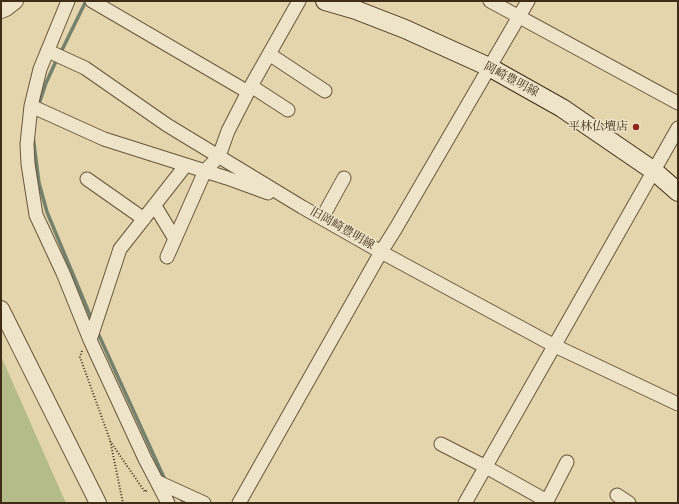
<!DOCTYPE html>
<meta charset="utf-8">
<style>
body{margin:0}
#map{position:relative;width:679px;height:504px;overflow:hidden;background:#e5d5ac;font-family:Alegreya,serif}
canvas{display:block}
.frame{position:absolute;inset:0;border:2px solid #3f2d17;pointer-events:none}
</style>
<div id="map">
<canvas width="679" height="504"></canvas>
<div class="frame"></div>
</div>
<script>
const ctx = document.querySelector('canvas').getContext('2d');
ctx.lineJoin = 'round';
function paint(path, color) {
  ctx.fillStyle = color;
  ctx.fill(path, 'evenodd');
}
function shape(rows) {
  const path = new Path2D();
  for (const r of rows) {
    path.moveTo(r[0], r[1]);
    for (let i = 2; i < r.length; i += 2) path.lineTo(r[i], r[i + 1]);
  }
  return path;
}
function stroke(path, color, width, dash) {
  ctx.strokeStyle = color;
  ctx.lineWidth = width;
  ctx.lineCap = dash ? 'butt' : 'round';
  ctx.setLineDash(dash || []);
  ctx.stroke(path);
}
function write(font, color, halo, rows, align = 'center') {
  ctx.font = font + ' Alegreya,"Noto Serif JP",serif';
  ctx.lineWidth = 3;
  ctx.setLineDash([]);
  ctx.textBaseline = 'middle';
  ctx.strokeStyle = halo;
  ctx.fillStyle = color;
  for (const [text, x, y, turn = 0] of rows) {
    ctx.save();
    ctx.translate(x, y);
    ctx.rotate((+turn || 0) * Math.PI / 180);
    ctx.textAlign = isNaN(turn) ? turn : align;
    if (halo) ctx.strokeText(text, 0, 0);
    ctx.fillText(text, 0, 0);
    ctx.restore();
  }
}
paint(shape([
 [1,356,61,492,66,503,1,503]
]), '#b4bd8a');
stroke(shape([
 [60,54,86,1],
 [38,107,46,83,57,59],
 [33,136,39,183,47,212,92,320],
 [97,331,166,482],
 [179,497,185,503]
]), '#73816d', 3.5);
const minor = shape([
 [68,1,40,69,31,106,27,144,28,164,36,215,63,273,90,340,145,459,168,503],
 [92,1,248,92],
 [490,1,678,103],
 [48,51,85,68,167,125,302,207,381,252,555,346,678,404],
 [269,54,325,91],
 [251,86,288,110],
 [31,106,104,139,227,178,268,193],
 [87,179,144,219],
 [155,206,175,239],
 [322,218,344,178],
 [167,257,205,171,219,156,228,131,251,86,299,1],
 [90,340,120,249,186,165],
 [441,444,486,467,547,501,567,462],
 [158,482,204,503],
 [617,495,629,503],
 [239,503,381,252,396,228,528,1],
 [465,503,678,128]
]);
const tertiary = shape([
 [1,10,6,8,15,1],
 [1,309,98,503]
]);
const secondary = shape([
 [325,1,356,10,405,29,489,67,562,108,654,171,678,192]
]);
stroke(minor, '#68573c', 15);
stroke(tertiary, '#68573c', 18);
stroke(secondary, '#3f2d17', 20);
stroke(shape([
 [82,351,80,357,110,440,123,503],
 [110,441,145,492,148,489]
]), '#3f2d17', 2, [1, 2]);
stroke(minor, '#eee4c9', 13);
stroke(tertiary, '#eee4c9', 16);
stroke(secondary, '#eee4c9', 18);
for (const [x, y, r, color] of [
 [636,127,4,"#8f2418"]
]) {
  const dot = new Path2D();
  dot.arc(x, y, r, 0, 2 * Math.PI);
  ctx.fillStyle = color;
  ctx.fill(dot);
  stroke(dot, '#eee4c9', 1.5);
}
write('12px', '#3f2d17', '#eee4c9', [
 ["岡崎豊明線",511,80,28],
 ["旧岡崎豊明線",342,229,30]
]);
write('12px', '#3f2d17', '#eee4c9', [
 ["平林仏壇店",628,127]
], 'right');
</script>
